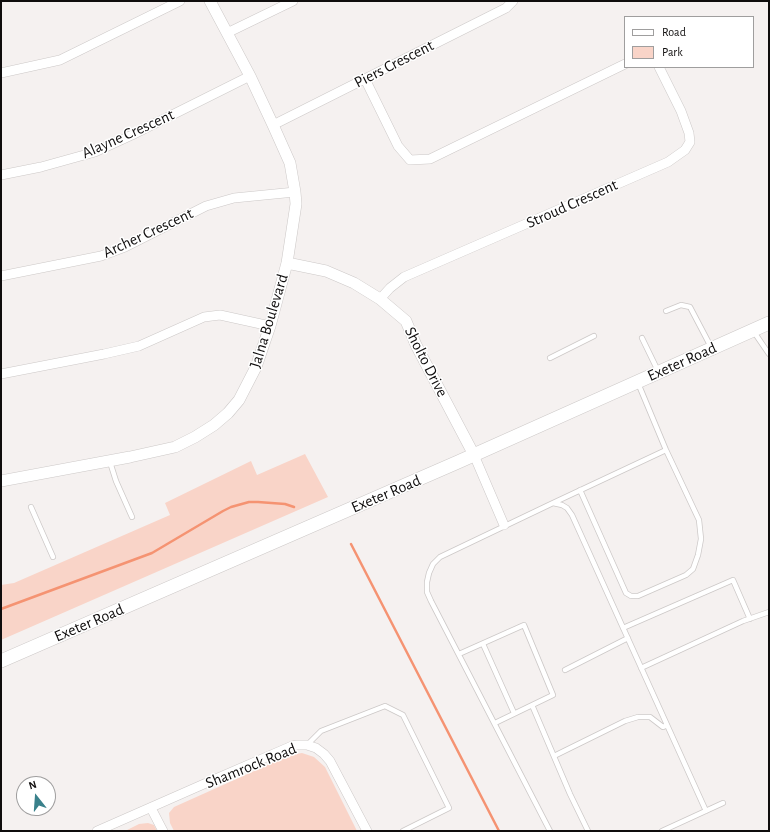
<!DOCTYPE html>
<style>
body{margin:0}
#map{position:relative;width:770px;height:832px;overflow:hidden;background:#f5f1f0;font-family:"Alegreya Sans",sans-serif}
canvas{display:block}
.frame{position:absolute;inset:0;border:2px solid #0f0d0d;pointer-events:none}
.legend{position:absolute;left:624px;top:16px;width:130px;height:52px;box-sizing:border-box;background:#fff;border:1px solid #9f9e9e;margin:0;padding:5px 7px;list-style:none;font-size:12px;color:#0f0d0d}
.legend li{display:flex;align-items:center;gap:8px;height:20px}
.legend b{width:20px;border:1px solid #9f9e9e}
.north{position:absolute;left:16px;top:776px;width:40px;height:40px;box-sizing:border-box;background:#fff;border:1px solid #9f9e9e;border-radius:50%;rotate:343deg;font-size:11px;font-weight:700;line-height:16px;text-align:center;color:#0f0d0d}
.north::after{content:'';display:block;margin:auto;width:14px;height:18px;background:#3a818b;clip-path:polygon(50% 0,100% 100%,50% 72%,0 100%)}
</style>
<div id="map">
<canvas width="770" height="832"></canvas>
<div class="frame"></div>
<ul class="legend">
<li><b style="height:5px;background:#fff"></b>Road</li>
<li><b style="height:11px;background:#f9d4c8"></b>Park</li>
</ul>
<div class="north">N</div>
</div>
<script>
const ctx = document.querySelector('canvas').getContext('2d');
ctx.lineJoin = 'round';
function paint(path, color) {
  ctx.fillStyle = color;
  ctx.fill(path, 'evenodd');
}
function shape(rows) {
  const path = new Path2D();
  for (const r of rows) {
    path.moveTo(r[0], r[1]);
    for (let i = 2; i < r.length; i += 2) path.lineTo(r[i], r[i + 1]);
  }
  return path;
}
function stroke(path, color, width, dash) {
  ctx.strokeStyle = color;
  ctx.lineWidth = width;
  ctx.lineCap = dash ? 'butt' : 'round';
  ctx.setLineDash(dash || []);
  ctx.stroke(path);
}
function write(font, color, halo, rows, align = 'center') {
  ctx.font = font + ' "Alegreya Sans",sans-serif';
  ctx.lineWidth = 3;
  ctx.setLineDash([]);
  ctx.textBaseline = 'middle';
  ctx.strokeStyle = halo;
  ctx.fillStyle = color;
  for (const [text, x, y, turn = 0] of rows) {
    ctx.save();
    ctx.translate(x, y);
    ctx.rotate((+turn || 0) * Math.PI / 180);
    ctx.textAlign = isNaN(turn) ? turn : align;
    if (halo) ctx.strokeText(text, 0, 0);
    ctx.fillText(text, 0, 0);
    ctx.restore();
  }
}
paint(shape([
 [305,454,328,497,1,640,1,585,14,583,170,515,165,503,251,461,257,475],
 [302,753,314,757,325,767,357,831,174,831,170,823,169,813,174,807,290,755],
 [148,823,154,825,157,831,125,831,139,824]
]), '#f9d4c8');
stroke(shape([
 [351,544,499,831],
 [1,609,152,553,223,511,231,507,249,502,258,502,285,504,294,507]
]), '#f59372', 2.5);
const service = shape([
 [666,311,681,305,690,307,711,347],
 [754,332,769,354],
 [642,338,658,371],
 [550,358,594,336],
 [110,462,116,481,132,517],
 [580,490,626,593,631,596,638,596,686,575,693,569,698,555,701,539,699,520,666,450,638,383],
 [553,503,666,450],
 [31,507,53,557],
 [623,628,733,580,750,619],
 [483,644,514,713],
 [459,654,524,625,553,695,495,723],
 [641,668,743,621,769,612],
 [565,670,628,638],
 [532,705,570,794,588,831],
 [307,745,321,731,385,706,403,715,449,808,403,831],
 [554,756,625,721,638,717,650,717,663,727,667,725],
 [550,831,431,601,427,592,427,582,429,573,433,564,440,557,553,503,562,505,567,508,572,515,706,811],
 [662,831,723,803]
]);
const minor = shape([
 [227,33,293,1],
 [1,73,60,60,180,1],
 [365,79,398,146,410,160,430,159,625,64],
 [273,125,506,8,513,1],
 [1,175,41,167,95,152,132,135,250,76],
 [1,276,101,256,125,247,206,206,234,198,295,192],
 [380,299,390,288,404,277,668,162,685,150,690,142,689,133,681,111,659,67],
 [1,374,104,354,139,346,204,317,220,315,270,326],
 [474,455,504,525],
 [151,808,163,831],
 [97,831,213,780,292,746,297,745,307,745,316,748,324,754,330,761,367,831]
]);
const tertiary = shape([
 [287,263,326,271,354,283,380,299,406,321,416,345,474,455],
 [1,481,130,457,175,447,195,437,214,425,228,413,239,400,256,367,270,326,287,263,296,204,295,192,290,163,273,125,250,76,210,1]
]);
const secondary = shape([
 [1,661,458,462,769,323]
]);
stroke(service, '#ccc8c7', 6);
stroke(minor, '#ccc8c7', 10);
stroke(tertiary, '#ccc8c7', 12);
stroke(secondary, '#ccc8c7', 14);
stroke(service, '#fff', 4.5);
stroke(minor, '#fff', 9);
stroke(tertiary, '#fff', 11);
stroke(secondary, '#fff', 13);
write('16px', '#0f0d0d', '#fff', [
 ["Piers Crescent",394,64,-27],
 ["Alayne Crescent",128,134,-24],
 ["Stroud Crescent",572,204,-24],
 ["Archer Crescent",148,233,-25],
 ["Jalna Boulevard",269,321,-73],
 ["Sholto Drive",426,362,63],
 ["Exeter Road",682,362,-24],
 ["Exeter Road",386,494,-23],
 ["Exeter Road",89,623,-23],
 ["Shamrock Road",251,766,-22]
]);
</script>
